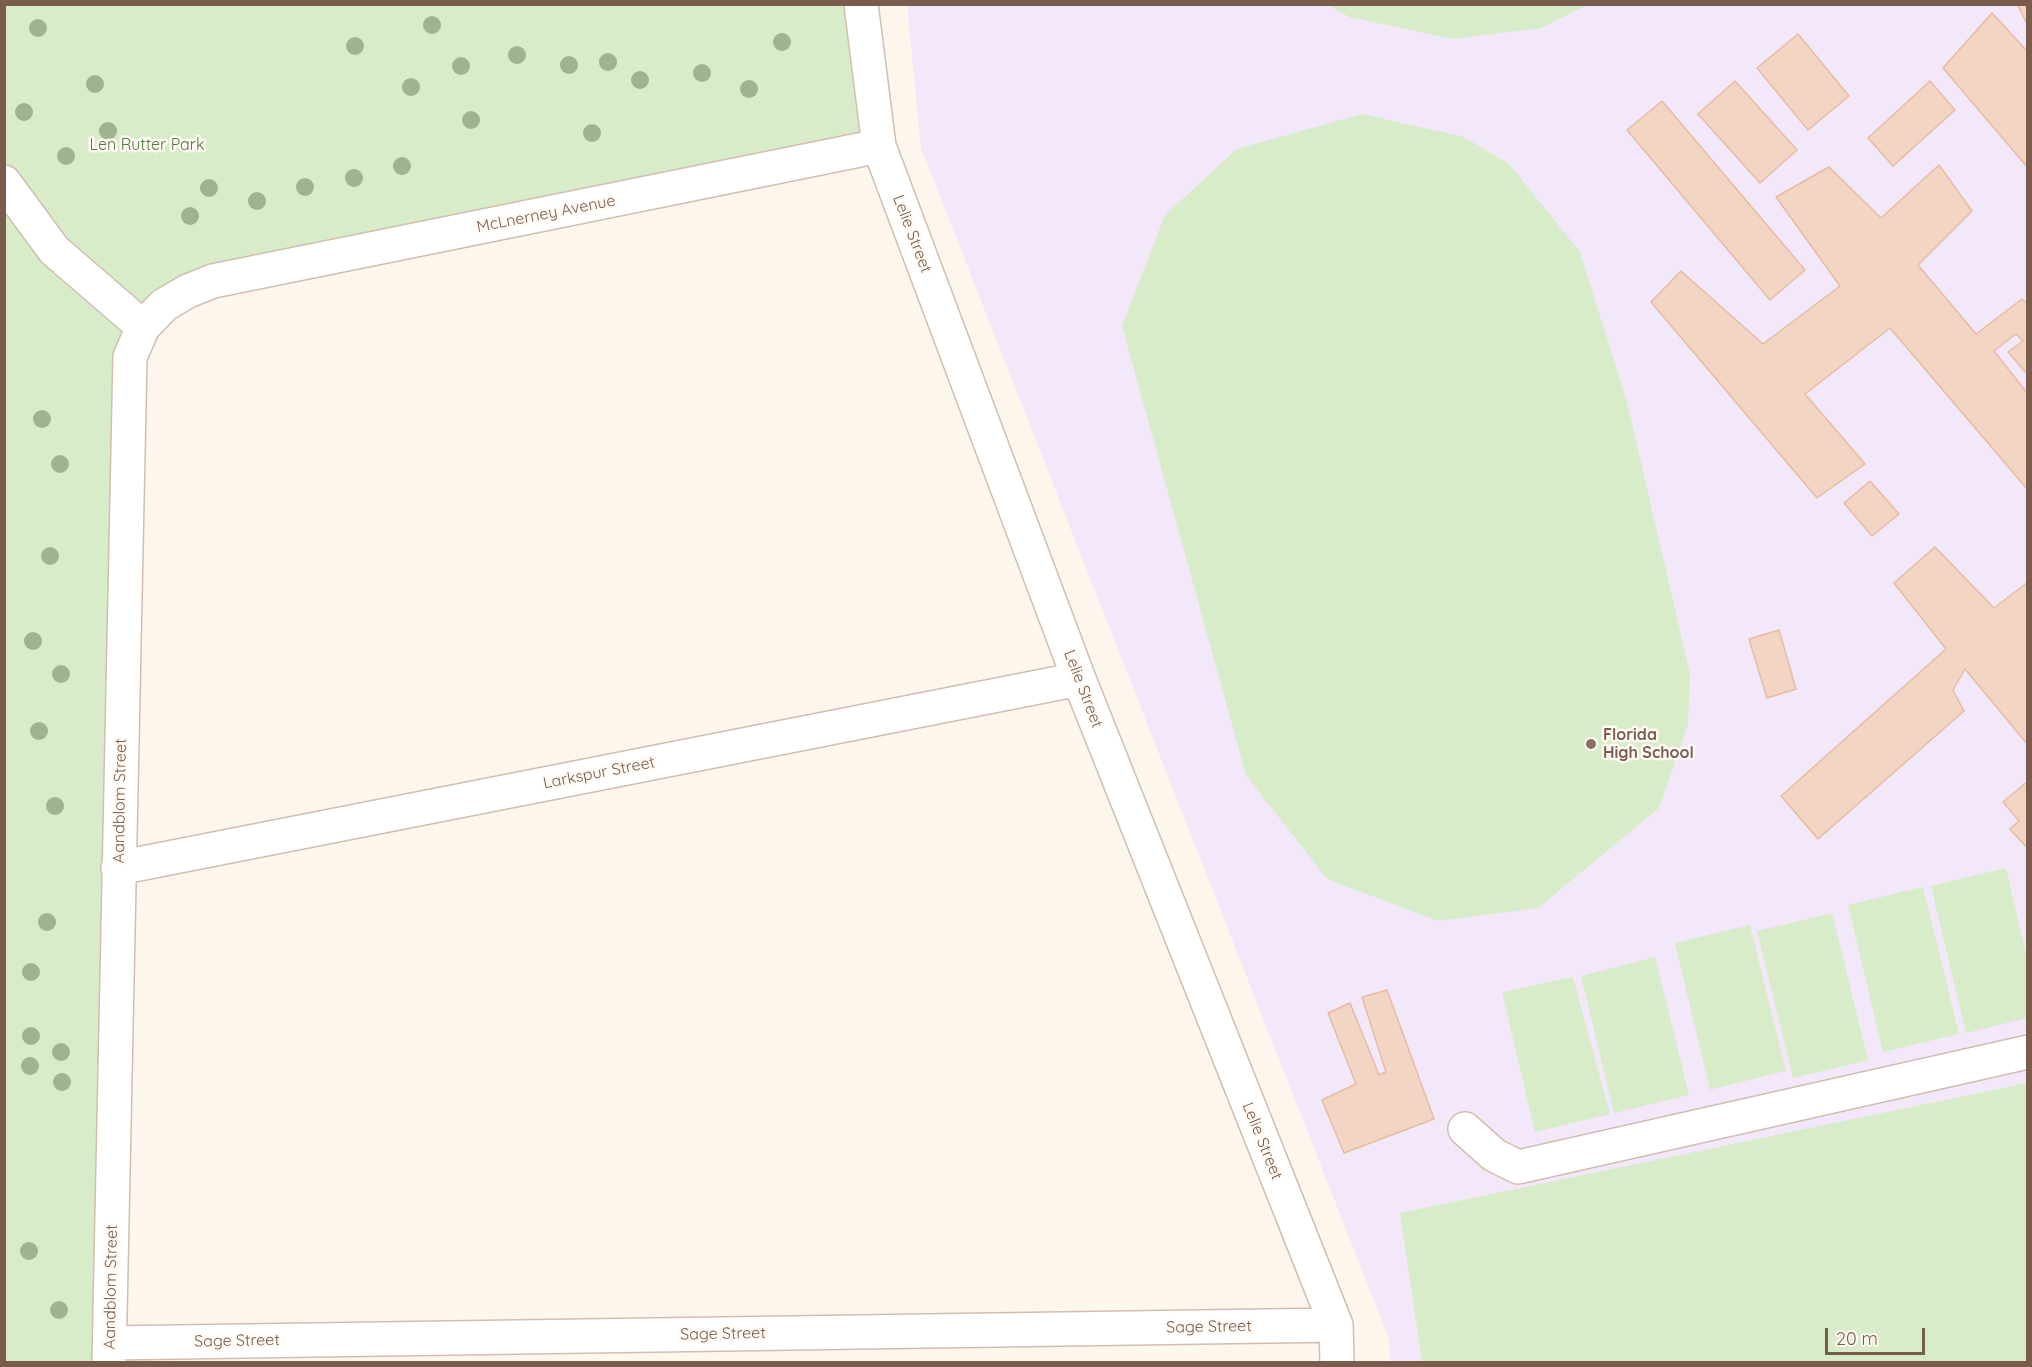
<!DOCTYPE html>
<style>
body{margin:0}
#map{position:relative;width:2032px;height:1367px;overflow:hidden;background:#fdf6ec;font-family:Quicksand,sans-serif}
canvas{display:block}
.frame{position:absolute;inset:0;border:6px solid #7a5c4d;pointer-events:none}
.scale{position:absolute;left:1825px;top:1328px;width:100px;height:27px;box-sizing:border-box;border:3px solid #7a5c4d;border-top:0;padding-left:8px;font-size:18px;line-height:21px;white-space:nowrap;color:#7a5c4d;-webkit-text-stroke:4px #fffaf3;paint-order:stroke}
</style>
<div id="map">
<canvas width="2032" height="1367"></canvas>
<div class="frame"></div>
<div class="scale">20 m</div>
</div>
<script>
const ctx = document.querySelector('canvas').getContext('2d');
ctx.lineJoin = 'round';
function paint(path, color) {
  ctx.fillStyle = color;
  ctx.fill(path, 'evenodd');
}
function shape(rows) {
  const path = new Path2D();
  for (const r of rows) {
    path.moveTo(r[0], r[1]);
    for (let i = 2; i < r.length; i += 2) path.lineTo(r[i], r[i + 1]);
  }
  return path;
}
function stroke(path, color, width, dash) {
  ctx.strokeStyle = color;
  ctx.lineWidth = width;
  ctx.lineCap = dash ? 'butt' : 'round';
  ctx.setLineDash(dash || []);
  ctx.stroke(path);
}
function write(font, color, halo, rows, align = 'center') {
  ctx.font = font + ' Quicksand,sans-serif';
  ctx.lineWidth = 5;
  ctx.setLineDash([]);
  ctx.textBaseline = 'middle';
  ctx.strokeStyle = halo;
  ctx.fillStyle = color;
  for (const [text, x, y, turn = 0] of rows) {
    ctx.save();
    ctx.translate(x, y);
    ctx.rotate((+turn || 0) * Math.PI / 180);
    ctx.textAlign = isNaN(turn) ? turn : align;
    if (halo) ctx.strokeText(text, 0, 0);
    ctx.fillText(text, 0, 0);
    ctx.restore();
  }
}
paint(shape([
 [907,5,2027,5,2027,1362,1390,1362,1389,1339,921,148]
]), '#f3e8fa');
paint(shape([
 [5,5,851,5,867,139,224,267,137,317,97,1362,5,1362],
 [1329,5,1328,5,1587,5,1541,28,1453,39,1349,17],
 [1362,114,1464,137,1509,164,1580,252,1627,402,1690,674,1688,724,1659,808,1538,908,1438,921,1327,879,1246,775,1122,326,1165,215,1237,149],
 [2006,868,2027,958,2027,1018,1966,1033,1931,886],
 [1923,887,1959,1034,1883,1052,1848,905],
 [1832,913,1868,1060,1793,1078,1757,931],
 [1750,925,1786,1071,1710,1090,1675,943],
 [1655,957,1689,1095,1614,1113,1581,976],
 [1573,977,1610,1114,1535,1132,1502,992],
 [2027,1083,2027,1362,1422,1362,1400,1213]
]), '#d8ecc9');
const building = shape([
 [2017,4,2028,4,2028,26,2017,4],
 [1992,13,2028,52,2028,168,1943,68,1992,13],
 [1798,34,1849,96,1808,130,1757,68,1798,34],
 [1735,81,1797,150,1760,183,1698,114,1735,81],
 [1930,81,1955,110,1893,166,1868,138,1930,81],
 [1662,101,1805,270,1770,300,1627,130,1662,101],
 [1939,165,1972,211,1918,265,1976,334,2022,299,2028,305,2028,375,2008,352,2023,341,2016,334,1994,351,2028,394,2028,490,1890,328,1805,394,1865,464,1817,498,1651,302,1681,271,1763,344,1840,286,1776,197,1829,167,1881,218,1939,165],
 [1870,481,1899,514,1872,536,1844,503,1870,481],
 [1935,547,1994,608,2028,582,2028,745,1965,669,1953,690,1964,711,1818,839,1781,796,1946,649,1894,583,1935,547],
 [1779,630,1796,689,1767,698,1749,639,1779,630],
 [2028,781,2028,849,2010,829,2019,821,2003,802,2028,781],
 [1387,990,1434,1119,1344,1153,1322,1100,1356,1084,1328,1013,1350,1003,1379,1075,1386,1072,1362,997,1387,990]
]);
paint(building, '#f3d5c3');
stroke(building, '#e6bba3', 1.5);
const minor = shape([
 [861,4,879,146,1079,679,1336,1325,1337,1362],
 [4,182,54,250,143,327],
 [118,868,1079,679],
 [1465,1129,1494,1155,1518,1167,2028,1052],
 [110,1343,1336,1325],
 [109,1362,130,357,143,327,164,305,188,291,213,281,879,146]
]);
stroke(minor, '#d1beb0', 36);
stroke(minor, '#fff', 33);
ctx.fillStyle = '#a0b28e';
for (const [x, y] of [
 [432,25],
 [38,28],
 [782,42],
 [355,46],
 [517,55],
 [608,62],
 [569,65],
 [461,66],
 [702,73],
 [640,80],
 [95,84],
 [411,87],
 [749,89],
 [24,112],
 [471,120],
 [108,131],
 [592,133],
 [66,156],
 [402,166],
 [354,178],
 [305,187],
 [209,188],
 [257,201],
 [190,216],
 [42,419],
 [60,464],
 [50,556],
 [33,641],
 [61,674],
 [39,731],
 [55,806],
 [47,922],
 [31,972],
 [31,1036],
 [61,1052],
 [30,1066],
 [62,1082],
 [29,1251],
 [59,1310]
]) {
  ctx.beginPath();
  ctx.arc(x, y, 9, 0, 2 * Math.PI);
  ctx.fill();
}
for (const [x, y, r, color] of [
 [1591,744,6,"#8d6e63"]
]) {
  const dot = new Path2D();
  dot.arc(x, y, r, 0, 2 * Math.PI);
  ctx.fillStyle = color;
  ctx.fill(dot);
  stroke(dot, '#fffaf3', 2);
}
write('16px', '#537a41', '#fffaf3', [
 ["Len Rutter Park",147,145]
]);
write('16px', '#7a5c4d', '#fffaf3', [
 ["McLnerney Avenue",546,214,-11],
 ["Lelie Street",912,234,69],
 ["Lelie Street",1083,689,69],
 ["Larkspur Street",599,773,-11],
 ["Aandblom Street",120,801,-89],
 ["Lelie Street",1262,1141,68],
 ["Aandblom Street",111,1287,-89],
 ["Sage Street",1209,1327,-1],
 ["Sage Street",723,1334,-1],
 ["Sage Street",237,1341,-1]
]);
write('bold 16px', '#785e54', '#fffaf3', [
 ["Florida",1603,735],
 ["High School",1603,753]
], 'left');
</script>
